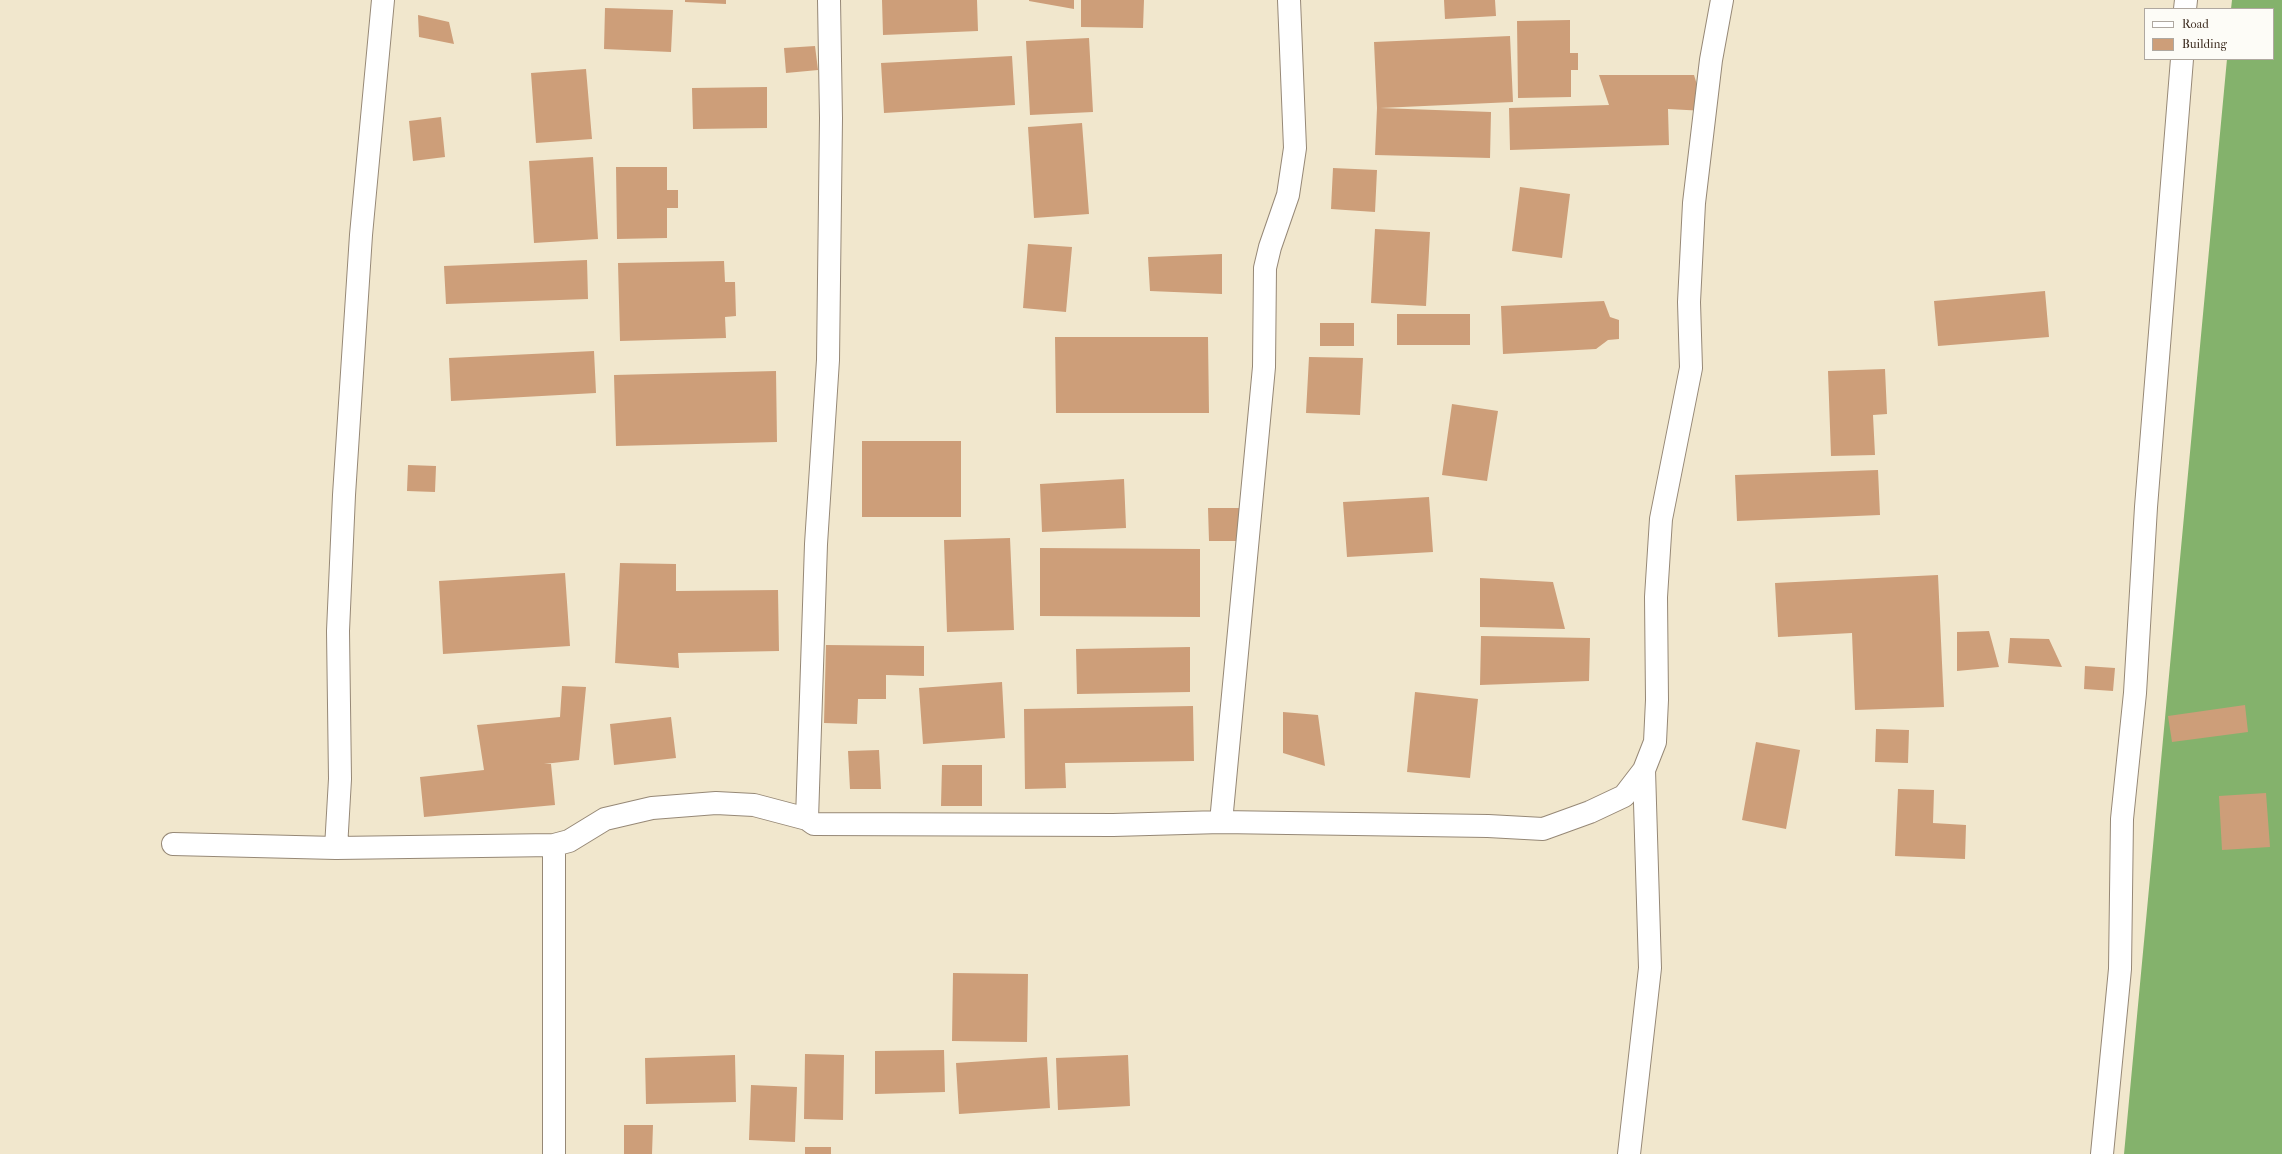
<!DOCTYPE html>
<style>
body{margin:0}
#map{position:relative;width:2282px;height:1154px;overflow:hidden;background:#f1e7cd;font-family:"IM FELL French Canon",serif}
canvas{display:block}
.legend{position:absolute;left:2144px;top:8px;width:130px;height:52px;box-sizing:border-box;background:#fdfcf7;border:1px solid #afa8a0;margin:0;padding:5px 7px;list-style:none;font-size:12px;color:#3b2a1e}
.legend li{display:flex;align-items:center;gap:8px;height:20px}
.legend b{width:20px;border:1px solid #afa8a0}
</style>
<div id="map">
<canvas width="2282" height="1154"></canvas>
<ul class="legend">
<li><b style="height:5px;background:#fff"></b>Road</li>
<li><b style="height:11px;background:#cd9e79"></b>Building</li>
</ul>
</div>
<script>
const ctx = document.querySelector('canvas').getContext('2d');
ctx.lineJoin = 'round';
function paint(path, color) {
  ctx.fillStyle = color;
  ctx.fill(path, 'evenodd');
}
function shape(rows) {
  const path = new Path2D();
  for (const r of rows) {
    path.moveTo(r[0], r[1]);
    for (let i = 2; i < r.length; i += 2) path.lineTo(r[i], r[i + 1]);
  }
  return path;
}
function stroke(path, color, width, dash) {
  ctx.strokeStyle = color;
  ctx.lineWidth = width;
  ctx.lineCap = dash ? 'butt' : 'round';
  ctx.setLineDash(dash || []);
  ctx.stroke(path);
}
paint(shape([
 [2232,0,2282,0,2282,1154,2124,1154,2227,59,2273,59,2273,9,2231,9]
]), '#84b26c');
paint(shape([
 [685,0,726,0,726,4,685,2],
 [882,0,977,0,978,31,883,35],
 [1029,0,1074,0,1074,9,1029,1],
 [1081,0,1144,0,1143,28,1081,27],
 [1444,0,1495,0,1496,16,1445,19],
 [605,8,673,10,671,52,604,49],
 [418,15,449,22,454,44,419,37],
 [1570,20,1570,53,1578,53,1578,70,1571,70,1571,97,1518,98,1517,21],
 [1510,36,1513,102,1380,108,1491,112,1490,158,1375,155,1377,108,1374,42],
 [1089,38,1093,112,1030,115,1026,41],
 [815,46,818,70,786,73,784,48],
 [1012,56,1015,105,884,113,881,63],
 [586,69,592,139,536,143,531,73],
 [1599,75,1694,75,1705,111,1668,109,1669,145,1510,150,1509,108,1609,105],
 [767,87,767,128,693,129,692,88],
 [441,117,445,157,413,161,409,121],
 [1082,123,1089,214,1034,218,1028,127],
 [593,157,598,239,534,243,529,161],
 [616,167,667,167,667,190,678,190,678,208,667,208,667,238,617,239],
 [1333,168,1377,170,1375,212,1331,209],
 [1520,187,1570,194,1562,258,1512,251],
 [1375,229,1430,232,1426,306,1371,303],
 [1028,244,1072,247,1066,312,1023,308],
 [1222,254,1222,294,1150,291,1148,257],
 [587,260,588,299,446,304,444,266],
 [724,261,725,282,735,282,736,316,725,317,726,338,620,341,618,263],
 [2045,291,2049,337,1938,346,1934,301],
 [1604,301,1610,317,1619,320,1619,339,1608,340,1596,349,1503,354,1501,306],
 [1397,314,1470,314,1470,345,1397,345],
 [1320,323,1354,323,1354,346,1320,346],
 [1055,337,1208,337,1209,413,1056,413],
 [594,351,596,393,451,401,449,358],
 [1309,357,1363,358,1360,415,1306,413],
 [1885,369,1887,414,1873,415,1875,455,1831,456,1828,371],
 [776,371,777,442,616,446,614,375],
 [1452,404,1498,411,1487,481,1442,475],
 [862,441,961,441,961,517,862,517],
 [408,465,436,466,435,492,407,491],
 [1878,470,1880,515,1737,521,1735,475],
 [1124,479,1126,528,1042,532,1040,484],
 [1429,497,1433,552,1347,557,1343,502],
 [1208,508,1245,508,1245,541,1209,541],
 [1010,538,1014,630,947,632,944,540],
 [1040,548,1200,549,1200,617,1040,616],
 [620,563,676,564,676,591,778,590,779,651,678,653,679,668,615,663],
 [565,573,570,646,443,654,439,581],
 [1938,575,1944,707,1855,710,1852,633,1778,637,1775,583],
 [1480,578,1553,582,1565,629,1480,627],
 [1989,631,1999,667,1957,671,1957,632],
 [1481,636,1590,638,1589,681,1480,685],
 [2010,638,2049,639,2062,667,2008,663],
 [826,645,924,646,924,676,886,675,886,699,858,699,857,724,824,723],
 [1190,647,1190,692,1077,694,1076,649],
 [2085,666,2115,668,2113,691,2084,689],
 [1002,682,1005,738,923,744,919,688],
 [562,686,586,687,579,760,544,764,551,764,555,805,424,817,420,777,484,770,477,725,560,717],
 [1415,692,1478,699,1470,778,1407,772],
 [2245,705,2248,732,2172,742,2168,716],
 [1193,706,1194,761,1065,763,1066,788,1025,789,1024,709],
 [1283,712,1318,715,1325,766,1283,753],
 [671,717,676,758,614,765,610,724],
 [1876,729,1909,730,1908,763,1875,762],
 [1756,742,1800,750,1786,829,1742,820],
 [879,750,881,789,850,789,848,751],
 [942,765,982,765,982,806,941,806],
 [1898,789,1934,790,1933,823,1966,825,1965,859,1895,856],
 [2266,793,2270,847,2222,850,2219,796],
 [953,973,1028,974,1027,1042,952,1041],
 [944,1050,945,1092,875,1094,875,1051],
 [805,1054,844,1055,843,1120,804,1119],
 [735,1055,736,1102,646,1104,645,1058],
 [1128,1055,1130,1106,1058,1110,1056,1058],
 [1047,1057,1050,1108,959,1114,956,1063],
 [751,1085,797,1087,795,1142,749,1140],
 [624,1125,653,1125,652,1154,624,1154],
 [805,1147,831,1147,831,1154,805,1154]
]), '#cd9e79');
const street = shape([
 [2185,9,2186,0],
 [807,819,816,544,828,360,831,118,829,0],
 [1221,822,1264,367,1265,268,1270,247,1288,195,1295,148,1289,0],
 [173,844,336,848,554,845,569,841,605,819,652,808,716,803,754,805,807,819,814,824,1113,825,1221,822,1488,826,1543,829,1590,812,1624,796,1644,770,1655,742,1657,700,1656,597,1661,519,1691,368,1689,302,1694,203,1711,60,1722,0],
 [336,848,340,779,338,631,344,495,361,235,383,0],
 [554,1154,554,845],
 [1629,1154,1650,968,1644,770],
 [2102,1154,2120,969,2122,819,2135,693,2146,507,2182,59]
]);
stroke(street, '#968876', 24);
stroke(street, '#fff', 22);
</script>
